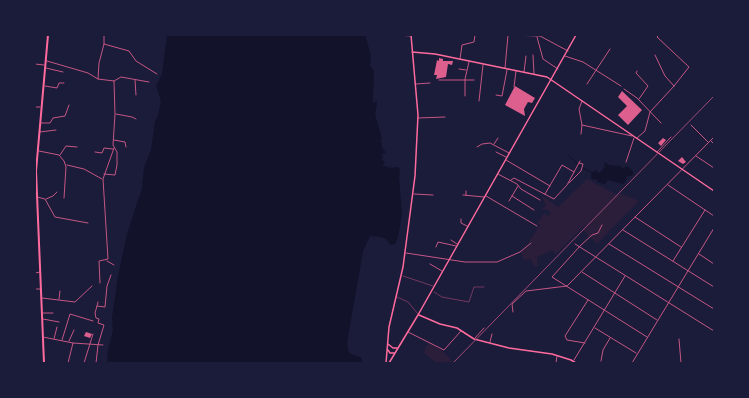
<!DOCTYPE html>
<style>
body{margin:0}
#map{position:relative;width:749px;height:398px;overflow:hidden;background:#1b1b3a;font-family:Lora,serif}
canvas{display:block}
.frame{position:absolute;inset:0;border:36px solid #1b1b3a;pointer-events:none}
</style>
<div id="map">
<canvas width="749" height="398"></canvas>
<div class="frame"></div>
</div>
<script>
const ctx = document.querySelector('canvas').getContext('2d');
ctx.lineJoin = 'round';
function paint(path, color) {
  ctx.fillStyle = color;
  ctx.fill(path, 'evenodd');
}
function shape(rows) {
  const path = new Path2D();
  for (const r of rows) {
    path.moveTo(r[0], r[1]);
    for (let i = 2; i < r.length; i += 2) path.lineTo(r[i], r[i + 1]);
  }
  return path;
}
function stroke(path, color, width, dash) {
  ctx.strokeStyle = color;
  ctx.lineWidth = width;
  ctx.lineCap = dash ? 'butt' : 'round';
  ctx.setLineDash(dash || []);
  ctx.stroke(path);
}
paint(shape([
 [587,179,617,195,619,193,639,201,597,244,583,230,586,226,585,225,556,254,552,250,537,257,538,266,534,266,531,259,524,260,521,252,532,243,529,241,540,225,537,223,544,213,548,216,551,213,546,209,541,211,546,205,542,197,543,196,558,207],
 [429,343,443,351,453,362,436,363,423,352]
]), '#2a1e3b');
paint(shape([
 [167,35,365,35,371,56,370,65,374,72,373,96,373,103,377,101,377,104,375,115,382,138,380,142,382,143,382,147,386,153,381,154,383,156,382,160,385,162,382,165,391,168,398,167,400,169,399,177,402,214,398,237,395,244,391,245,386,239,380,237,370,236,363,251,347,343,349,353,362,358,362,363,107,363,108,350,113,330,112,318,118,276,127,234,142,188,144,167,151,150,155,121,158,115,161,101,156,86,162,74],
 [605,162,609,165,620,166,623,169,627,166,633,171,633,175,625,177,627,179,623,184,608,180,605,184,599,183,596,179,593,180,591,178,591,174,595,170,600,173,605,167,604,164]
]), '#12122b');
stroke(shape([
 [568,155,581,167,593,173]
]), '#12122b', 1);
paint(shape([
 [439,58,443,59,443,61,453,61,452,65,448,64,446,77,436,79,437,75,434,75,437,60,439,61],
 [515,86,535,98,532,103,528,102,524,109,525,116,505,105],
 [622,91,642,110,628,125,618,115,627,106,618,97],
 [663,138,666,140,661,146,658,143],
 [682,157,686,162,683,164,678,161],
 [86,332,92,334,90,338,84,336]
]), '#dd5f8e');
stroke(shape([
 [403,276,433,286],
 [434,292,442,297,469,302,474,287,484,287],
 [397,297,408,302,418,314]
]), '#c65784', 0.5);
stroke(shape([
 [104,35,104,44,129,51,136,61,157,74],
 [399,35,410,36],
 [537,37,543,59,558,69],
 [533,55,534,74],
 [655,55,665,76,674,86],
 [565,56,583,62,621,86],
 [460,59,462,45,474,42,475,35],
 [47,61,88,73,98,79,114,81,115,114,113,145,117,152,117,165,115,175,104,174],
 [35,64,44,65],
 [46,68,63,72],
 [505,68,508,35,540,36,568,51],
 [459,69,466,70],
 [637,71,636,73,648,86,639,99],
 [524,72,526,56],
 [98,79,99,63,104,44],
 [135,80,136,95],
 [439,80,474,80],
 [114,81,121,77,149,82],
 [416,84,430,83],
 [587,84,610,49],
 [45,86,57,88,59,83,64,83],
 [514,87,516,71],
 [624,89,637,98,661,123],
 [496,95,502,96,507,70],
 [465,96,465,79,469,62],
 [479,101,483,65],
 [35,107,40,107],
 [116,114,132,117,136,119],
 [418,118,445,117],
 [41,123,50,123,53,118,65,116,69,105],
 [582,125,632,136],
 [691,125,708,142],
 [40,132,56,130],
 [581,134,582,125,579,109,582,101],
 [637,138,645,131,650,112,674,86,689,67,657,37,659,35],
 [114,140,125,142,126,147],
 [711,141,714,144],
 [494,144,498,138],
 [477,147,482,144,490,143,509,153],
 [39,151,59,155,64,161,66,167,64,198],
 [95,152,102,153,104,148,113,149],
 [496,152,506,157],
 [657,152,671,137],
 [60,155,66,146,77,147],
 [696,156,714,168],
 [506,160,550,186],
 [626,162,634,138],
 [67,165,84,169,102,179],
 [498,174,517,184,521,189,540,200],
 [511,180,514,178,554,199,567,185,580,161],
 [569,183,581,171,583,164,579,163],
 [668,185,714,216],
 [414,194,433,195],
 [545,194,562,165,574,172],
 [463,195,484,197],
 [466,195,466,191],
 [486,196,537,226],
 [512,196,534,210],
 [37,197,45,199,55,217,88,223],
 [46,199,53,196,57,192],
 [509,201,518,186],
 [635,217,681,247],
 [461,219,461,223,467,226],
 [602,225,598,233,592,235,580,246,552,277,647,337],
 [623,230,714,287],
 [451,240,457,244],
 [575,244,714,331],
 [609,244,714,309],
 [436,247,438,242,456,246],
 [406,253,465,262,497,262,520,252,531,243],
 [699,254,714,264],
 [107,261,114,265],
 [673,261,705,210],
 [430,264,442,271],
 [582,272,657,320],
 [35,273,40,272],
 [100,283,99,261,108,259,103,179,114,148],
 [35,289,40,289],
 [42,298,75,302,92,286],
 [59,299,60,291],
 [97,306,98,302],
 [513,312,512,304,526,291,567,286,714,137],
 [43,313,53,313],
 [43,319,59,322],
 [595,328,636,353],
 [408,332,444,350,461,331],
 [43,337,73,343,103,345],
 [475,338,484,328],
 [54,339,57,327],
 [679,339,681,363],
 [62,340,70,314,93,321],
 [69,341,74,330],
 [490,342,492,334],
 [585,343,567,340,565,336,588,300],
 [574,360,625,276],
 [601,361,603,350,610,338],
 [68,363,73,343],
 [84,363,93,334],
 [96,363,98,345,104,325,98,323,99,319,96,318,95,313,97,306,105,307,107,286,111,275],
 [556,363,557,356],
 [632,363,714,228]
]), '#c65784', 1);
stroke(shape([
 [412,52,435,54,547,77,714,191],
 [419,315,440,324,457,328,474,339,509,348,552,354,571,360,576,363],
 [388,344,393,348,398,348],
 [388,350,390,353,395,353],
 [386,363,389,327,403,267,415,176,418,115,411,35],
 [389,363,418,315,576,35]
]), '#ff6b9d', 1.5);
stroke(shape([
 [44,363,36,171,48,35]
]), '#ff6b9d', 2);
stroke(shape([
 [453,363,714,96]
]), '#a44b75', 1);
</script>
